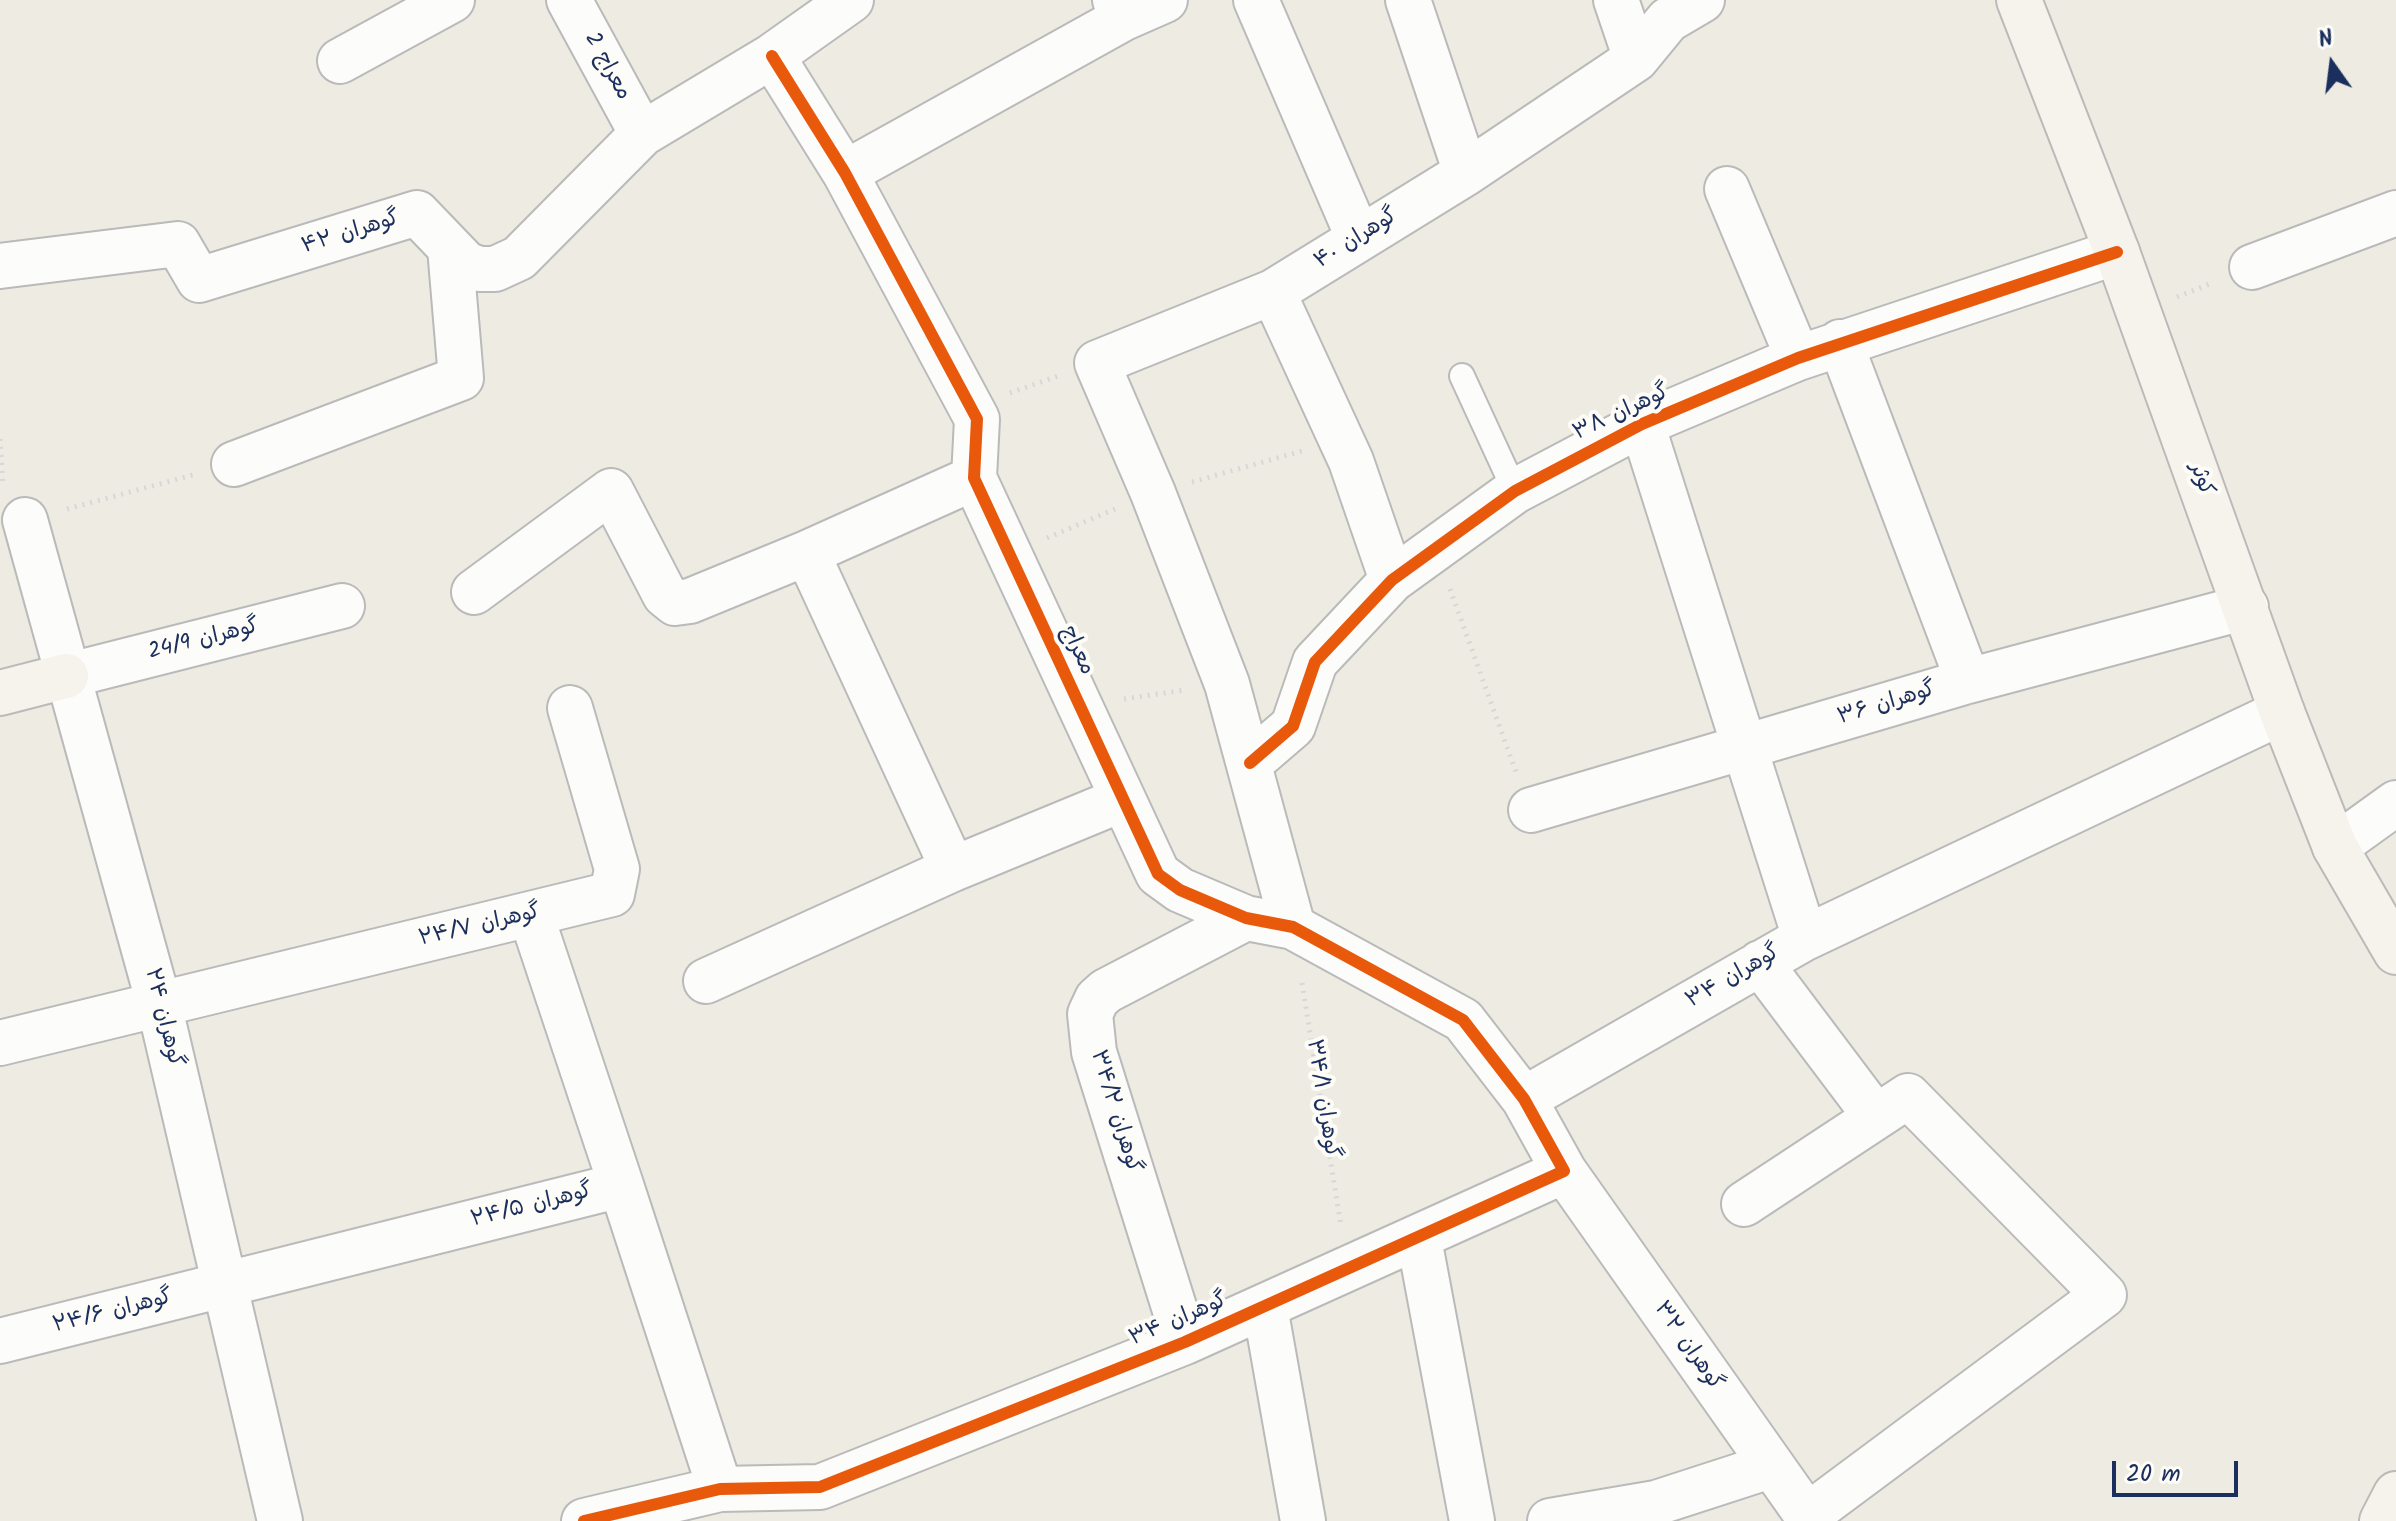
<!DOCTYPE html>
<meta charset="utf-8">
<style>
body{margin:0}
#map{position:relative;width:2396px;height:1521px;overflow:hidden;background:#eeece2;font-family:Kalam,sans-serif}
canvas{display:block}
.north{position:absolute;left:2292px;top:24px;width:80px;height:80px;-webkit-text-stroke:6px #fdfcf7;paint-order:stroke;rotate:346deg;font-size:22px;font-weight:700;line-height:32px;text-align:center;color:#1b2f5e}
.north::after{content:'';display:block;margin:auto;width:28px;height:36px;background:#1b2f5e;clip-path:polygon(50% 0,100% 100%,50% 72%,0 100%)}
.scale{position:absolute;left:2112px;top:1461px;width:126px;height:36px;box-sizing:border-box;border:4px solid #1b2f5e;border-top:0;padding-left:10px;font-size:24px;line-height:28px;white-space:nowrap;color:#1b2f5e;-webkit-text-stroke:6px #fdfcf7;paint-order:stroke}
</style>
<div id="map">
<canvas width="2396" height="1521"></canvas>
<div class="north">N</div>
<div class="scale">20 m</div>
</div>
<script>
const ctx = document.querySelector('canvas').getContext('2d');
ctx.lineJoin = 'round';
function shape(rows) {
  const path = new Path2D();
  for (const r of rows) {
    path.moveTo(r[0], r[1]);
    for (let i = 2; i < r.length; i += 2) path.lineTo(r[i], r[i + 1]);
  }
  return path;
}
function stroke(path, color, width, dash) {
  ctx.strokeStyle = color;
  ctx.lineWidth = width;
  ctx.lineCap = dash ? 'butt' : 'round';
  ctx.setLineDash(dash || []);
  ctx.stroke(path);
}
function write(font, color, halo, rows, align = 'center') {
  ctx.font = font + ' Kalam,"Playpen Sans Arabic",sans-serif';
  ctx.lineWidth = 8;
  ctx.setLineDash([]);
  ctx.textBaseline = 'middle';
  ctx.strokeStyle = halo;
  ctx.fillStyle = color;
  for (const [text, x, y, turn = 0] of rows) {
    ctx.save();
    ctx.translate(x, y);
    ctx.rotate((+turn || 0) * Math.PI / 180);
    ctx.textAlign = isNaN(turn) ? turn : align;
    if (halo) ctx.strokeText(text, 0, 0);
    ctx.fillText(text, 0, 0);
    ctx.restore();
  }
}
const lane = shape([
 [1462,376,1515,491]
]);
const street = shape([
 [569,0,642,134],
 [1256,0,1359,239],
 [1408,0,1466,173],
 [1616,0,1636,59],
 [1124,18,1165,0],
 [340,61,452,0],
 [845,173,1124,18,1115,0],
 [1727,189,1798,358],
 [0,266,178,244,199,280,417,213,466,264,479,269,495,269,519,258,642,134,772,56,851,0],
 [2252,267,2396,213],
 [1273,292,1351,461,1392,580],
 [1840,342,1968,681],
 [1642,424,1805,938],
 [234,464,461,378,450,248],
 [25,520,159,1004,280,1521],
 [474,592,611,491,665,595,675,603,690,601,807,553,974,478],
 [66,676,342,606],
 [1250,763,1293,726,1315,662,1392,580,1515,491,1642,424,1798,358,2117,252],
 [1531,810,1968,681,2246,607],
 [2335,847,2396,803],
 [953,869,1123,799],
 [531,915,621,1185],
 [1293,927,1227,684,1153,493,1097,363,1273,292,1466,173,1636,59,1668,20,1702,0],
 [1760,963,1876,1117],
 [706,981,953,869,807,553],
 [0,1043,612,894,617,869,570,708],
 [1524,1099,1805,938,2282,712],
 [1564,1171,1811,1521],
 [1744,1204,1908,1096,2104,1295,1807,1516],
 [1419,1239,1472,1521],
 [1265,1307,1303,1521],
 [0,1341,621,1185,720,1489],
 [1185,1342,1094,1052,1090,1014,1097,999,1106,991,1246,918],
 [584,1521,720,1489,820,1487,1185,1342,1564,1171,1524,1099,1463,1020,1293,927,1246,918,1180,890,1158,874,974,478,977,419,845,173,772,56],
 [1550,1521,1656,1503,1770,1466]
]);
const secondary = shape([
 [2019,0,2117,252,2282,712,2335,847,2396,952],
 [0,693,66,676],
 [2382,1521,2396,1494]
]);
stroke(lane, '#b9bab9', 28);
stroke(street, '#b9bab9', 48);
stroke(secondary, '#b9bab9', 48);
stroke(shape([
 [2177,297,2212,283],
 [1010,393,1058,376],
 [0,439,3,486],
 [1192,482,1302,451],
 [67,509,193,475],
 [1047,538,1115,509],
 [1450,589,1516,772],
 [1124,699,1185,690],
 [1302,983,1341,1226]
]), '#d6d7d7', 5, [2, 6]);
stroke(lane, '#fcfcfb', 24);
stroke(street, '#fcfcfb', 44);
stroke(secondary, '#f6f2ec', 44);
stroke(shape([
 [1250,763,1293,726,1315,662,1392,580,1515,491,1642,424,1798,358,2117,252],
 [584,1521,720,1489,820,1487,1185,1342,1564,1171,1524,1099,1463,1020,1293,927,1246,918,1180,890,1158,874,974,478,977,419,845,173,772,56]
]), '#e8590c', 12);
write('22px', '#1b2f5e', '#fdfcf7', [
 ["معراج 2",606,67,61],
 ["گوهران ۴۲",351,234,-17],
 ["گوهران ۴۰",1357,240,-32],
 ["گوهران ۳۸",1622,414,-25],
 ["کوثر",2200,480,70],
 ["گوهران 24/9",204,641,-14],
 ["معراج",1076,651,65],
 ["گوهران ۳۶",1887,705,-17],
 ["گوهران ۲۴/۷",480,927,-13],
 ["گوهران ۳۴",1734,978,-30],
 ["گوهران ۲۴",162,1018,76],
 ["گوهران ۳۴/۱",1321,1099,81],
 ["گوهران ۳۴/۲",1114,1112,73],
 ["گوهران ۲۴/۵",532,1207,-14],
 ["گوهران ۲۴/۶",113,1313,-14],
 ["گوهران ۳۴",1179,1321,-23],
 ["گوهران ۳۲",1687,1347,55]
]);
</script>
